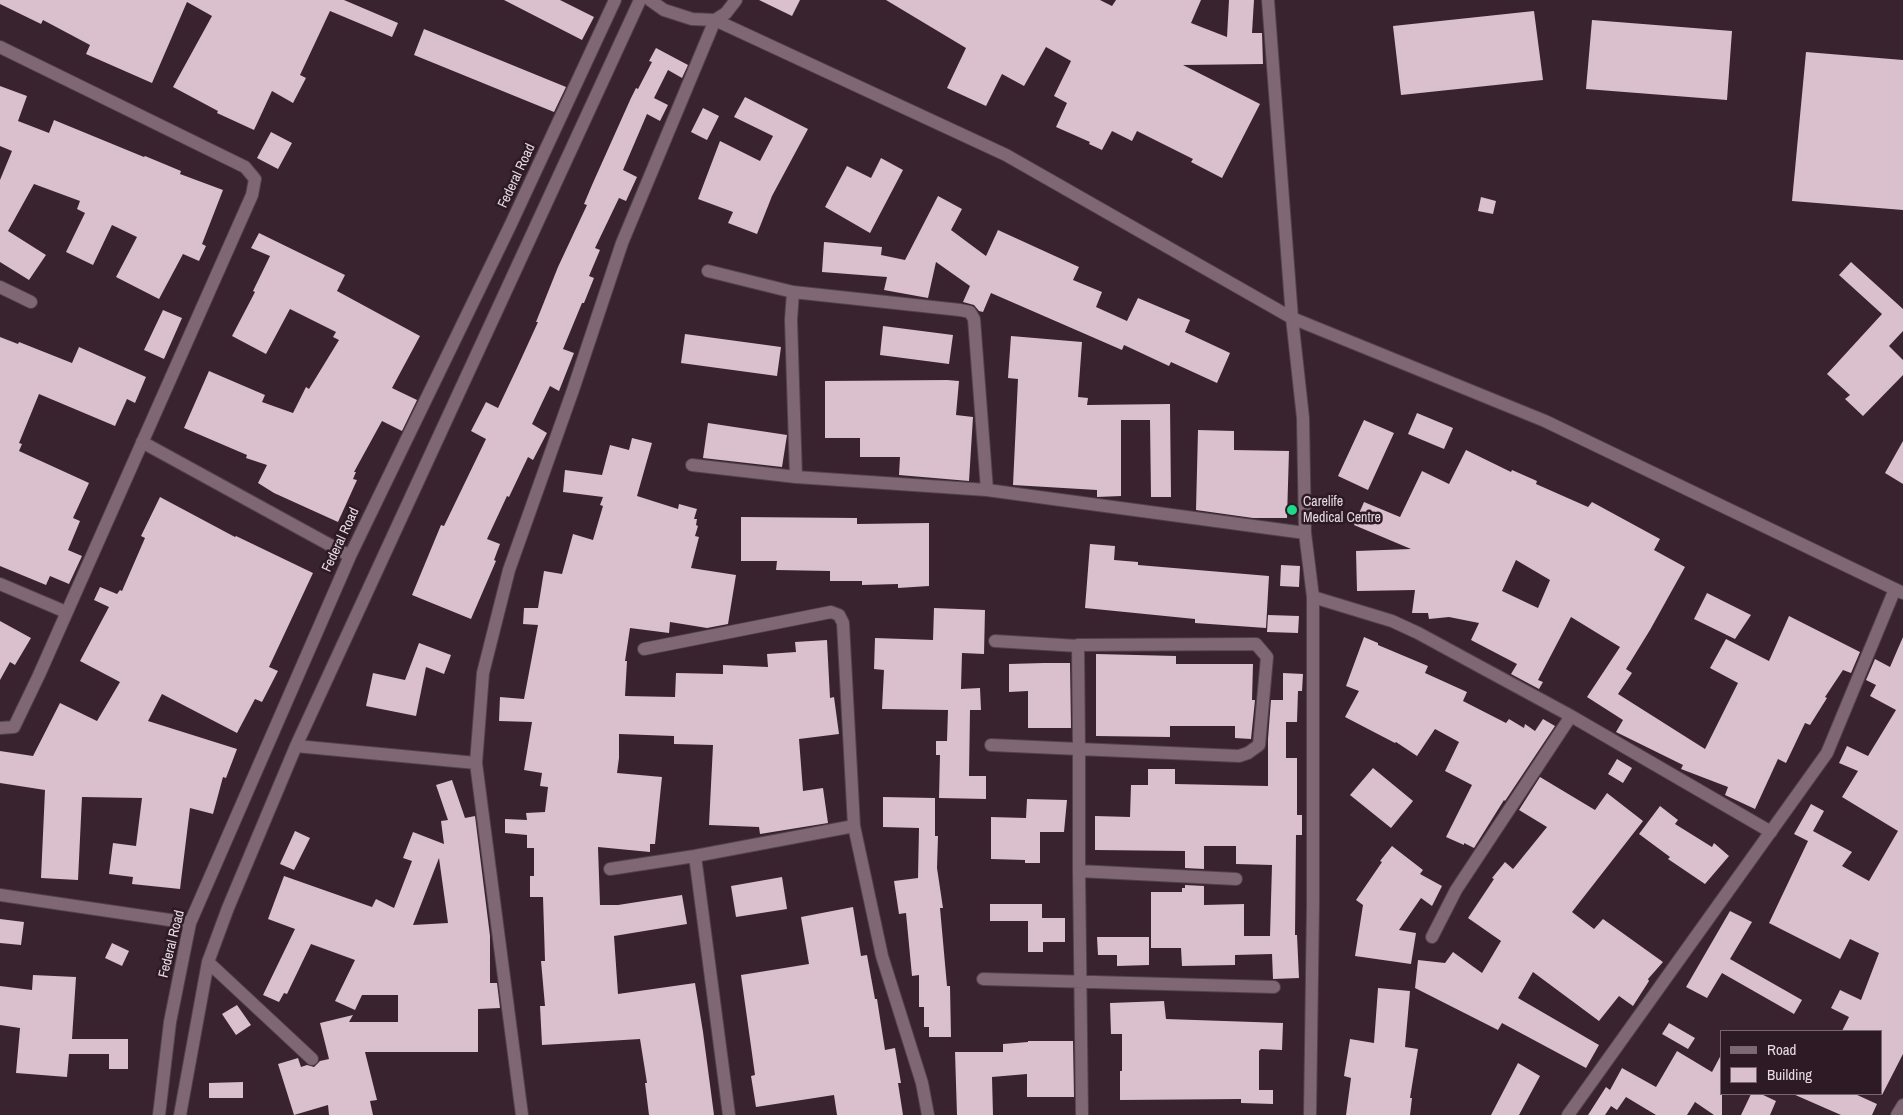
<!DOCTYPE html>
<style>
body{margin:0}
#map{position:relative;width:1903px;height:1115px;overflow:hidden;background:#38232e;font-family:"Archivo Narrow",sans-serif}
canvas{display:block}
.legend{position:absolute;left:1720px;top:1030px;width:162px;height:65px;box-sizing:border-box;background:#2d1a24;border:1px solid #77676f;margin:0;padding:6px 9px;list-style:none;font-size:15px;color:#e7dae0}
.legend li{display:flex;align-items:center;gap:10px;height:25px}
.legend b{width:25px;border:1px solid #77676f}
</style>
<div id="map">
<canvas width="1903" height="1115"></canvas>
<ul class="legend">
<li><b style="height:6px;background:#7f6773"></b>Road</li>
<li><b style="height:14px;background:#dabfcc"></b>Building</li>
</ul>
</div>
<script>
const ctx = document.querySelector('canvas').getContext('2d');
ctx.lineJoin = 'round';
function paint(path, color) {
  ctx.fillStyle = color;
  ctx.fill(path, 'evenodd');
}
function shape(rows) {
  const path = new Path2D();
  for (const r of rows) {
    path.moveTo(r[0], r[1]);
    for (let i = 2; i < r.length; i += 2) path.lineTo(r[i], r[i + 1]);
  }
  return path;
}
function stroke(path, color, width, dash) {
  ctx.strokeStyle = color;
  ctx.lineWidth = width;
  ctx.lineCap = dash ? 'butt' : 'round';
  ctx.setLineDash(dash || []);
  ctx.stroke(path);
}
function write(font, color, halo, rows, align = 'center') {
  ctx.font = font + ' "Archivo Narrow",sans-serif';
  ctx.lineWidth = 5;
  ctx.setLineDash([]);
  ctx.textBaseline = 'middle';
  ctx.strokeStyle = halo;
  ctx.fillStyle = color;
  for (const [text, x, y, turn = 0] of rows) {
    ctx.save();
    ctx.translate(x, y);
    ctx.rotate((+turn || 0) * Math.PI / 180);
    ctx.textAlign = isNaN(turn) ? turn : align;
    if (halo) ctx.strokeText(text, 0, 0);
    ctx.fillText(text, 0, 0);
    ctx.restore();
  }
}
paint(shape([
 [0,0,344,0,398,23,392,37,330,11,300,75,306,78,293,103,272,91,254,130,217,113,218,111,173,87,212,16,187,2,152,83,86,54,90,45,43,20,41,24,0,4],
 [504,0,560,0,594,17,582,40],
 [759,0,800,0,792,16],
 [886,0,1100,0,1112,6,1116,0,1201,0,1191,23,1227,37,1229,0,1254,0,1252,33,1262,33,1263,64,1183,65,1260,104,1222,178,1191,162,1193,159,1137,131,1132,141,1112,131,1102,150,1089,144,1090,142,1056,127,1067,103,1054,96,1071,61,1046,47,1024,86,1002,74,986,106,947,88,966,48],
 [1534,11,1543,80,1401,95,1393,26],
 [1592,20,1732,31,1727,100,1586,89],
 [424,29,566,87,554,112,414,55],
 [656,48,688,65,682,78,668,70,654,98,668,105,660,121,647,114,623,170,637,177,626,201,619,198,595,248,600,250,589,276,594,278,584,303,582,303,563,349,574,353,559,391,550,386,532,424,547,433,533,460,528,457,509,497,507,496,487,539,500,544,494,560,496,561,471,619,412,595,441,525,444,526,486,439,471,431,486,402,498,408,517,368,538,322,536,322,558,267,587,205,584,204,592,185,631,98,636,88,638,89,652,62,649,61],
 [1806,52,1903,60,1903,210,1792,201],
 [0,86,27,96,18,121,49,133,54,120,144,157,145,156,181,171,180,174,223,190,202,244,206,246,199,261,183,254,159,299,116,277,137,237,112,225,93,265,66,252,85,213,77,209,80,201,34,184,8,231,46,255,29,280,0,262,0,180,12,151,0,146],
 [745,97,808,129,772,196,757,234,728,223,733,212,698,199,720,141,760,161,773,136,734,117],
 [703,108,719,116,707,140,691,132],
 [271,132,292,143,278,169,257,158],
 [881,158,903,170,870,233,825,207,847,166,871,178],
 [938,196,962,209,951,230,986,256,998,230,1079,267,1073,280,1102,292,1096,307,1127,321,1138,298,1190,320,1185,332,1230,353,1217,383,1171,362,1169,366,1124,345,1122,350,991,293,983,312,979,311,974,305,963,302,970,286,936,262,928,298,884,290,887,277,822,272,824,242,882,247,881,255,905,260],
 [1481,197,1496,201,1493,214,1478,211],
 [259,233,345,275,337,291,420,336,392,388,417,400,402,431,382,421,354,472,356,472,353,479,357,480,338,522,274,493,258,483,267,465,246,458,247,455,184,428,209,371,265,395,262,402,293,413,306,387,309,389,339,340,333,337,336,332,290,309,266,354,232,336,255,292,253,291,270,256,251,248],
 [1851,262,1903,309,1903,331,1889,346,1903,360,1903,375,1863,416,1845,399,1850,395,1827,374,1882,314,1839,275],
 [163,310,182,318,164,359,144,350],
 [883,326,953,335,949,364,880,355],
 [685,334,781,347,777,376,681,363],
 [1011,336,1082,342,1078,397,1088,398,1087,405,1170,404,1171,497,1151,497,1150,420,1121,420,1121,496,1097,497,1097,490,1013,485,1018,379,1008,378],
 [0,337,18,344,19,342,72,363,79,347,146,377,135,403,127,399,115,426,39,394,19,443,22,444,19,451,89,483,73,518,80,521,68,550,82,556,69,584,50,576,46,585,0,566],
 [947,380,959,381,956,415,973,417,969,481,899,475,900,457,860,457,860,438,825,438,825,381],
 [1417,413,1453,428,1444,449,1408,434],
 [1364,420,1394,433,1368,490,1338,476],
 [708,423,787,435,782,467,703,458],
 [1198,430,1234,431,1234,450,1289,451,1287,518,1253,518,1196,510],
 [632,438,652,443,637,496,678,509,679,504,697,509,694,519,697,519,696,525,698,526,695,536,699,537,691,568,736,575,728,624,707,628,670,622,669,633,630,628,625,661,627,661,625,696,675,697,676,673,723,674,723,665,768,667,767,654,796,652,795,642,827,640,830,698,834,697,839,734,799,739,803,791,823,788,828,823,760,834,759,827,709,825,713,745,674,744,674,736,619,734,619,758,617,773,662,777,655,844,650,844,650,852,598,847,600,905,618,905,682,895,687,924,614,936,618,994,695,983,703,1032,714,1115,649,1115,645,1083,647,1083,640,1039,542,1045,540,1006,545,1006,541,961,545,961,543,897,530,897,530,876,534,876,534,848,527,848,527,835,505,833,505,819,527,820,526,813,545,812,548,787,540,786,542,773,524,770,532,722,499,721,500,697,524,699,538,625,523,624,524,608,538,608,544,571,562,574,573,534,593,540,603,506,600,505,603,497,563,492,565,470,602,475,610,445,629,450],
 [1903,441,1903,484,1885,473],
 [1466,450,1511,472,1512,470,1537,481,1536,484,1588,507,1592,502,1660,539,1654,550,1685,567,1650,630,1626,669,1632,673,1618,694,1705,749,1738,683,1710,668,1726,639,1769,661,1789,616,1860,652,1851,673,1843,670,1825,697,1827,698,1810,725,1805,723,1786,763,1778,759,1755,809,1725,795,1728,787,1681,769,1683,765,1616,732,1623,720,1587,697,1620,647,1571,617,1538,680,1543,682,1539,689,1511,674,1517,664,1471,640,1479,623,1449,617,1429,619,1428,613,1412,613,1415,590,1357,591,1356,551,1411,549,1354,525,1364,502,1400,517,1422,471,1449,484],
 [1516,560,1550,580,1538,608,1502,591],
 [160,497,235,537,236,536,313,573,269,667,278,671,262,702,255,699,237,733,162,694,148,721,237,749,226,778,223,777,213,814,190,808,180,889,132,884,133,877,109,874,113,843,136,846,142,798,82,797,78,880,41,878,45,790,0,783,0,751,33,756,60,703,97,721,120,682,80,661,109,607,94,600,100,587,117,594,120,590,122,591,145,538,141,536],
 [741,517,857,518,857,524,929,523,929,586,898,588,898,584,862,585,862,581,830,581,830,571,776,570,777,561,741,561],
 [1090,544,1115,546,1114,560,1138,562,1138,565,1269,576,1266,628,1195,623,1195,619,1085,608],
 [1281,565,1300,566,1299,587,1280,586],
 [1707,593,1751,615,1735,639,1694,619],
 [934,608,985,610,984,654,962,653,961,689,980,688,981,710,970,710,969,776,986,776,986,799,939,798,940,755,936,755,936,741,947,741,948,710,882,709,884,670,874,669,875,638,933,640],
 [1268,615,1299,616,1298,633,1267,632],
 [0,621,31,638,15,665,10,662,0,680],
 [1364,637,1378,643,1378,645,1428,666,1425,673,1467,692,1463,701,1506,723,1509,719,1524,728,1525,724,1535,731,1543,719,1555,726,1505,801,1504,800,1474,848,1464,843,1464,845,1446,837,1472,785,1445,771,1459,742,1435,729,1417,756,1396,742,1395,743,1345,717,1359,691,1346,686],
 [1903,637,1903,1054,1882,1095,1882,1031,1842,1031,1849,1017,1831,1008,1840,990,1861,1000,1879,953,1850,939,1840,959,1769,923,1808,841,1794,834,1811,804,1824,811,1813,831,1852,852,1842,866,1869,881,1898,831,1842,797,1858,771,1839,763,1847,746,1868,756,1896,710,1870,696,1876,685,1866,680,1875,659,1890,667],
 [419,643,451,655,444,674,426,667,416,716,366,706,373,673,405,680],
 [1096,654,1176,656,1176,664,1253,664,1252,700,1255,700,1251,739,1235,738,1235,726,1170,726,1170,737,1096,736],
 [1044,663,1070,663,1071,728,1028,728,1028,691,1009,692,1009,664],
 [1283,673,1303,674,1302,691,1298,691,1297,722,1286,722,1286,758,1297,758,1297,815,1302,815,1302,835,1296,835,1295,935,1297,935,1299,978,1273,979,1272,954,1235,955,1235,965,1182,966,1181,948,1151,948,1151,892,1182,892,1182,888,1185,888,1185,885,1204,886,1204,905,1244,904,1244,936,1270,936,1272,865,1236,864,1236,846,1204,846,1204,869,1185,868,1185,851,1095,850,1095,816,1130,817,1131,785,1148,785,1148,769,1175,769,1175,784,1268,786,1268,739,1271,700,1283,700],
 [1617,759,1632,768,1623,783,1608,774],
 [1373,768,1413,801,1391,828,1350,795],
 [1540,777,1595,810,1607,793,1643,821,1572,912,1594,929,1603,919,1663,962,1648,979,1649,981,1633,1006,1619,996,1599,1021,1533,972,1518,998,1599,1045,1586,1068,1502,1023,1498,1030,1415,988,1418,960,1445,963,1453,952,1482,973,1501,941,1468,918,1494,879,1492,878,1505,862,1513,869,1547,827,1519,810],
 [452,780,465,818,475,816,490,936,490,983,497,983,500,1008,478,1009,478,1052,365,1052,377,1100,370,1101,373,1115,329,1115,328,1105,294,1115,278,1064,298,1058,301,1067,307,1065,314,1067,320,1061,329,1059,320,1023,353,1015,349,1022,398,1022,398,995,362,995,355,1010,335,1001,355,960,311,944,287,994,284,993,279,1002,263,995,295,929,268,919,284,876,372,907,376,899,394,908,412,861,403,858,413,832,444,844,441,821,448,820,436,785],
 [439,858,448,923,413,925],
 [883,797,935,798,935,836,938,836,937,868,943,908,940,908,947,986,950,986,951,1037,929,1037,929,1027,924,1027,924,1007,919,1007,919,975,912,976,906,913,899,914,894,881,918,878,919,828,883,827],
 [1027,799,1067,800,1064,832,1040,832,1040,863,1025,863,1025,860,991,859,991,817,1026,818],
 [1660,806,1678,820,1675,824,1712,847,1714,843,1729,856,1705,884,1668,859,1670,857,1639,834],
 [295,831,310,838,294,870,280,864],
 [1392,846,1423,870,1420,874,1442,886,1432,906,1421,898,1399,930,1416,933,1411,964,1355,956,1363,905,1356,900,1382,862,1380,861],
 [782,877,787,909,736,917,731,886],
 [990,904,1042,904,1042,918,1065,918,1065,942,1043,942,1043,952,1028,952,1028,921,990,921],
 [853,907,861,956,867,955,875,999,877,999,885,1050,895,1048,901,1083,898,1083,903,1115,837,1115,834,1095,756,1107,751,1076,755,1075,741,975,809,964,801,917],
 [1730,911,1752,922,1730,959,1802,1000,1794,1014,1722,973,1707,998,1686,987],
 [0,919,24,922,21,945,0,943],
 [1097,937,1149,937,1149,965,1117,966,1117,955,1098,955],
 [112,943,129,951,122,966,105,958],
 [33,975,76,977,72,1039,128,1039,128,1069,109,1069,109,1054,69,1054,67,1077,16,1073,20,1028,0,1025,0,986,32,990],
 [1378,988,1410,991,1405,1047,1418,1049,1410,1098,1412,1098,1410,1115,1346,1115,1351,1078,1344,1076,1350,1039,1374,1043],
 [1164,1001,1166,1019,1283,1023,1282,1050,1261,1049,1259,1051,1259,1090,1273,1090,1273,1104,1241,1103,1241,1099,1120,1100,1120,1071,1122,1071,1122,1034,1111,1034,1110,1003],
 [237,1005,251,1025,236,1035,222,1014],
 [1669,1023,1695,1038,1688,1049,1662,1034],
 [1028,1041,1073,1041,1074,1097,1027,1097,1027,1074,992,1077,993,1115,957,1115,955,1052,1003,1052,1003,1044,1028,1042],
 [1677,1051,1712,1072,1722,1053,1722,1115,1714,1115,1695,1102,1687,1115,1656,1115,1626,1097,1617,1110,1611,1106,1605,1115,1588,1115,1606,1087,1610,1090,1622,1068,1656,1087],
 [1518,1063,1540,1076,1519,1115,1491,1115],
 [243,1082,243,1098,209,1098,209,1083],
 [1751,1094,1761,1094,1776,1101,1770,1115,1741,1115],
 [1793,1094,1855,1094,1877,1104,1872,1115,1841,1115]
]), '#dabfcc');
const minor = shape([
 [650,0,664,10,692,19,715,20,1006,155,1292,318,1545,421,1903,593],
 [1268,0,1292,318,1303,418,1305,533,1313,597,1313,903,1310,1115],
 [0,47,245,167,255,179,252,195,39,675,14,727,0,728],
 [708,271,793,292,960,310,970,312,974,319,987,490],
 [0,287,31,302],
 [793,292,791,320,796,477,987,490,1305,533],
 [142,442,350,556],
 [692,465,796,477],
 [0,584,66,612],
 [1313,597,1392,621,1418,633,1571,716,1771,832],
 [995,641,1078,646],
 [644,649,831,612,839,615,843,623,854,826,882,956,922,1083,928,1115],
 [991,745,1079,749,1239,756,1248,753,1259,745,1267,657,1256,644,1078,645,1079,749,1079,871,1082,1115],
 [296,746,476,763],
 [695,856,729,1115],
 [610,869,695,856,854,826],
 [1079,871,1236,879],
 [0,895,190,923],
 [1432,937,1456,890,1571,716],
 [208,962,312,1059],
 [983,979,1274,987],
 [159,1115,170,1022,190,923,350,556,510,226,615,0],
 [180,1115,208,962,228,908,296,746,640,0],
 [522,1115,476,763,483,673,509,570,573,390,622,243,715,20,726,13,736,0],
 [1568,1115,1827,753,1895,589],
 [1897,1115,1903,1105]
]);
stroke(minor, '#52424b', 14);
stroke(minor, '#7f6773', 12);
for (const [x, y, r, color] of [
 [1292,510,6,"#1dd988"]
]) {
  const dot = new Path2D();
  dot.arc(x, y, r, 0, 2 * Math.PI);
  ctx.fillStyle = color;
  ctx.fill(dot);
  stroke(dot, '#2d1a24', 2);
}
write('14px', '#e7dae0', '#2d1a24', [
 ["Federal Road",517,176,-65],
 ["Federal Road",341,540,-65],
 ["Federal Road",172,944,-76]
]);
write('14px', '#e7dae0', '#2d1a24', [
 ["Carelife",1303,502],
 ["Medical Centre",1303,518]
], 'left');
</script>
